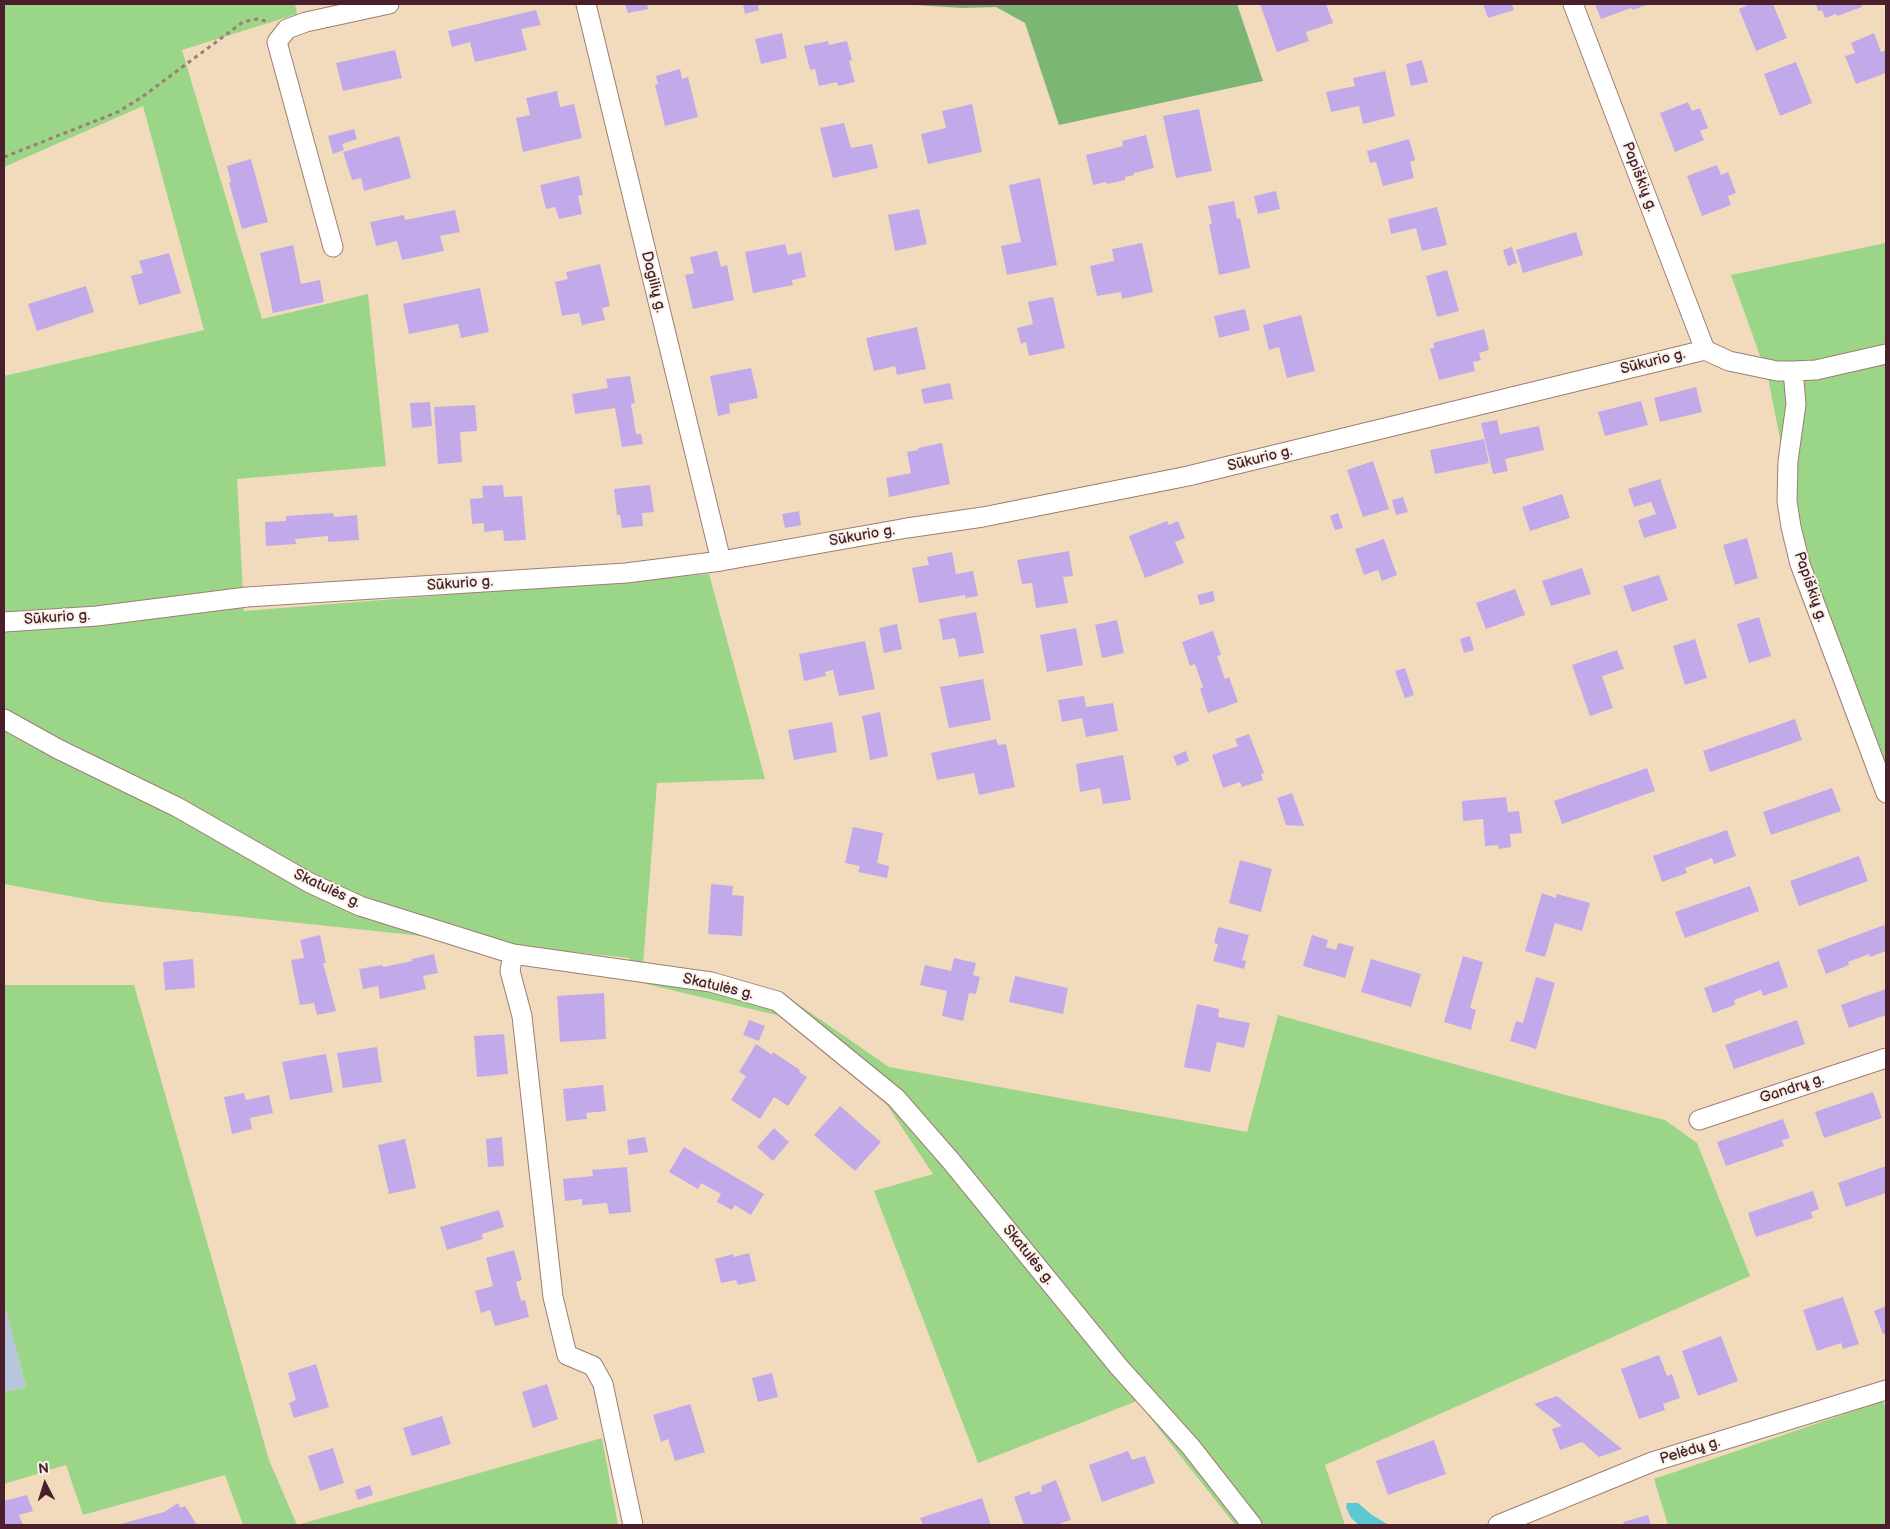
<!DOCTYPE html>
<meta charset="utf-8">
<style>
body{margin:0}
#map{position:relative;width:1890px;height:1529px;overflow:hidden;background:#f2dbbc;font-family:"Balsamiq Sans",sans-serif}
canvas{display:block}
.frame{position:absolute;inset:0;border:5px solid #4a1f2b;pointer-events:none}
.north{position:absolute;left:20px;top:1459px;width:50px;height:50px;-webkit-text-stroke:4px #f7f3e8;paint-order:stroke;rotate:355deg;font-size:14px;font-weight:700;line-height:20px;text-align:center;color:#4a1f2b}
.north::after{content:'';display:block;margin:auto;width:18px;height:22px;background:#4a1f2b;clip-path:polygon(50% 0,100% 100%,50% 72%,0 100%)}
</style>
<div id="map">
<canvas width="1890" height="1529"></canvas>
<div class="frame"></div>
<div class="north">N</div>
</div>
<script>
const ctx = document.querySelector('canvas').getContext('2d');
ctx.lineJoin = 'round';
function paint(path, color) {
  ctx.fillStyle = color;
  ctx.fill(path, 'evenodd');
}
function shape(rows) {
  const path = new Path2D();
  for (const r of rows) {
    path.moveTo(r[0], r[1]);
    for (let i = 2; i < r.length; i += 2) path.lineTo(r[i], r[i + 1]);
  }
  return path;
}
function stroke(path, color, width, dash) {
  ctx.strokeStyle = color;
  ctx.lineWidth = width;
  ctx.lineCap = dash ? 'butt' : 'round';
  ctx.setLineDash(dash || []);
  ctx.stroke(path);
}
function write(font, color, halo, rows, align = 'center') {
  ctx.font = font + ' "Balsamiq Sans",sans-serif';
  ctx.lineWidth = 4;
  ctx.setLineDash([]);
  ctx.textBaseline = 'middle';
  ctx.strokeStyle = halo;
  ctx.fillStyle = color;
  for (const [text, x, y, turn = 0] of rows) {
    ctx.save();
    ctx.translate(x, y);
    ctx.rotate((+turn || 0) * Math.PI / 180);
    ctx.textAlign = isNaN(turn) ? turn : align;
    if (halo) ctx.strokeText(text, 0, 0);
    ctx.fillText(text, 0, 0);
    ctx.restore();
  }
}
paint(shape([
 [4,1302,26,1387,4,1392]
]), '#b9c5de');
paint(shape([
 [4,4,295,4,297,14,182,50,262,319,368,294,386,466,237,479,244,611,709,574,765,779,657,783,643,965,779,991,889,1067,1247,1132,1278,1015,1562,1094,1665,1120,1697,1143,1750,1276,1325,1465,1345,1525,1235,1525,1137,1401,978,1463,874,1191,933,1174,887,1105,785,1017,629,980,629,958,102,902,4,884,4,376,204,330,143,106,4,167],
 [1886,243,1886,764,1800,540,1768,378,1731,275],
 [4,985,134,985,269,1460,297,1525,602,1438,618,1525,243,1525,225,1475,83,1515,66,1465,4,1484,4,1392,26,1387,4,1302],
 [1883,1401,1886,1409,1886,1525,1668,1525,1654,1479]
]), '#9bd588');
paint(shape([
 [900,4,1237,4,1263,81,1059,125,1025,23,996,7,963,8]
]), '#7cb674');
paint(shape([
 [1347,1503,1358,1503,1372,1515,1389,1525,1359,1525,1351,1518,1346,1507]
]), '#5cc9d2');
paint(shape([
 [625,4,647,4,648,9,628,13],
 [743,4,758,4,759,10,745,14],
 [1260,4,1326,4,1333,23,1306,32,1309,41,1277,52],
 [1483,4,1512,4,1514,10,1488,18],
 [1595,4,1649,4,1633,10,1631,8,1601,19],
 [1750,4,1773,4,1787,38,1756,51,1739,9],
 [1816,4,1861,4,1862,7,1837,16,1836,14,1825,18,1822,10,1818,11],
 [536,10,541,25,521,29,527,50,475,62,470,42,452,47,448,31],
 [782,33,787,58,761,64,755,39],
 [1874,33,1881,52,1886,50,1886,73,1856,84,1845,56,1855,53,1851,43],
 [828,41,829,45,847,41,852,60,849,61,855,82,838,86,837,82,819,86,815,69,810,70,804,46],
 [395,50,402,78,343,91,336,63],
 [1422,60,1428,82,1411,86,1406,64],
 [1796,62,1812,103,1780,116,1764,74],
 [680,69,682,79,688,77,698,117,665,126,655,85,658,84,656,76],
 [1385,71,1395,116,1363,124,1359,106,1331,112,1326,92,1355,86,1353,78],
 [557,91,560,107,574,104,582,138,523,152,516,118,530,115,526,98],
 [1688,102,1692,111,1700,108,1708,128,1700,131,1704,140,1675,152,1660,113],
 [972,104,982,152,928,164,921,134,946,128,942,111],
 [1199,109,1212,171,1176,178,1163,116],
 [844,123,851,148,872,144,878,168,833,178,820,128],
 [354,129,357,139,342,144,344,150,333,154,328,136],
 [1146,135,1154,168,1134,173,1134,175,1125,177,1125,180,1107,184,1106,182,1093,185,1086,155,1123,146,1122,141],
 [399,136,411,178,364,191,361,178,352,180,343,152],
 [1409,139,1415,160,1410,162,1414,178,1383,186,1376,162,1370,163,1367,151],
 [251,159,268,222,242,229,229,183,231,182,227,166],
 [1717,165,1721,175,1728,172,1736,193,1728,196,1731,205,1702,216,1687,176],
 [579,176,583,195,578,196,582,214,559,219,555,207,546,209,540,185],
 [1040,178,1057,265,1007,275,1001,246,1021,242,1009,185],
 [1276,191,1280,209,1258,214,1254,196],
 [1234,201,1237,219,1240,218,1250,268,1219,275,1209,224,1212,224,1208,206],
 [1437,207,1447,245,1422,251,1416,228,1391,234,1388,219],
 [919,209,927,244,895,251,888,215],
 [455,210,460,232,440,236,444,251,402,260,397,241,376,246,370,222,404,215,405,220],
 [1576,232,1583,255,1523,273,1516,250],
 [1142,243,1153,292,1122,299,1121,292,1097,296,1090,266,1114,261,1112,249],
 [785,244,788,255,801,252,806,277,792,280,793,285,753,293,745,252],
 [293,245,301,284,320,280,324,302,273,313,260,253],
 [1512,247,1517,263,1508,266,1503,250],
 [717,251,721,267,727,265,734,300,693,309,685,275,694,273,690,257],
 [169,253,181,293,139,305,131,276,143,273,139,261],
 [600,264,610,306,602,308,605,320,582,325,579,313,562,316,555,282,568,279,566,272],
 [1447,270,1459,311,1437,317,1426,276],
 [86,286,94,312,37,331,28,304],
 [480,288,489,332,461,338,458,324,409,334,403,304],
 [1053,297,1065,348,1029,356,1026,342,1021,344,1017,328,1033,324,1028,302],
 [1245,309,1250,330,1219,338,1214,316],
 [1301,315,1315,371,1287,378,1279,347,1269,350,1263,325],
 [917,327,926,369,897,375,895,366,874,371,866,338],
 [1484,329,1489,350,1479,353,1481,360,1473,362,1475,371,1439,380,1430,349,1434,348,1433,343],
 [751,368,758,398,729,404,730,413,718,416,710,376],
 [630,376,635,403,631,404,636,434,641,434,643,444,622,447,615,408,575,414,572,394,608,388,606,379],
 [950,383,953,399,924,404,921,389],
 [1696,387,1702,412,1660,422,1654,398],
 [1641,401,1648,425,1605,436,1598,412],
 [430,402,432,426,412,428,410,403],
 [475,405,477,431,460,432,462,462,438,464,434,407],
 [1497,420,1500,434,1539,426,1544,450,1505,459,1508,471,1493,474,1481,423],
 [1484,439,1489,463,1435,474,1430,450],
 [942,443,950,484,889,497,886,478,911,473,907,452,918,450,918,448],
 [1373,461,1389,509,1363,517,1347,470],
 [1660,479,1677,528,1644,538,1638,520,1656,514,1651,502,1634,507,1628,489],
 [503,485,504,497,522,496,526,540,504,541,503,530,484,532,484,523,472,524,470,499,483,498,482,486],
 [650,485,654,512,642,513,643,526,622,528,620,515,617,515,614,489],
 [1562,494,1570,518,1530,531,1522,507],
 [1403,497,1408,512,1396,515,1392,500],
 [799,511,801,525,785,528,782,514],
 [333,513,334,517,357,515,359,540,328,542,328,536,295,539,296,544,266,546,265,522,286,521,286,516],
 [1338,513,1343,528,1335,530,1330,516],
 [1167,521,1169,525,1178,521,1185,538,1175,542,1184,563,1145,578,1129,536],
 [1747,538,1758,578,1735,585,1723,545],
 [1384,539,1397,575,1382,581,1378,570,1364,575,1355,549],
 [1069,551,1073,576,1063,577,1068,603,1036,608,1032,583,1022,584,1017,560],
 [952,552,956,574,973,571,978,596,965,598,965,595,919,603,912,568,929,565,927,557],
 [1582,568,1591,594,1551,606,1542,581],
 [1659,575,1668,600,1632,612,1623,586],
 [1515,589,1525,615,1486,629,1476,603],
 [1213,591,1215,601,1200,605,1197,595],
 [976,612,984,653,959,657,955,638,943,640,939,619],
 [1759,617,1771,656,1749,663,1737,624],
 [1117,620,1124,653,1102,658,1095,625],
 [897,624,902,649,884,653,879,628],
 [1076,628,1083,665,1047,672,1040,635],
 [1213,631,1221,655,1217,656,1225,679,1229,677,1238,702,1208,713,1200,689,1203,687,1195,664,1190,666,1182,642],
 [1470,636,1474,650,1464,653,1460,639],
 [1695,639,1707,678,1685,685,1673,646],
 [865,641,875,689,839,696,833,670,825,672,826,676,804,681,799,654],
 [1617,650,1624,669,1602,676,1613,708,1590,716,1572,665],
 [1405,668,1414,695,1405,698,1395,671],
 [983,679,991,720,949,728,940,687],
 [1084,696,1086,707,1113,703,1118,731,1086,737,1082,718,1062,722,1058,700],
 [880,712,888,756,870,760,862,716],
 [1795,719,1802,740,1710,772,1703,751],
 [832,722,837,752,794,760,788,730],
 [1249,734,1264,773,1261,774,1263,780,1242,787,1240,782,1223,788,1212,755,1238,746,1235,739],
 [996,739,998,745,1006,744,1015,787,979,795,974,773,937,780,931,753],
 [1186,751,1189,761,1177,766,1173,756],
 [1123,755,1131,800,1103,804,1100,788,1080,792,1076,764],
 [1647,768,1655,791,1562,824,1554,801],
 [1832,788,1841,811,1771,835,1763,812],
 [1292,793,1304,826,1286,825,1277,798],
 [1506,797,1508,812,1519,811,1522,833,1510,834,1511,847,1499,849,1498,845,1485,846,1483,819,1463,821,1462,801],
 [853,827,883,833,877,863,889,866,887,878,858,872,860,866,845,863],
 [1727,830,1736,856,1714,864,1712,858,1685,868,1687,873,1662,882,1653,856],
 [1859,856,1868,881,1799,906,1790,881],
 [1240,860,1272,869,1261,912,1229,903],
 [711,884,733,886,732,895,744,896,742,936,708,934],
 [1750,886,1759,911,1685,938,1675,912],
 [1542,893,1556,898,1557,894,1590,903,1582,931,1555,923,1545,957,1525,951],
 [1884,925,1886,930,1886,951,1870,957,1869,954,1848,962,1849,965,1826,974,1817,950],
 [1218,927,1249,935,1242,960,1246,961,1244,969,1213,961,1218,944,1214,943],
 [320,935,326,963,323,963,336,1011,317,1015,314,1003,300,1005,291,960,304,958,300,940],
 [1312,935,1328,940,1326,947,1336,950,1338,943,1354,947,1345,978,1303,966],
 [434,954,438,973,423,976,426,989,380,999,378,986,363,989,359,969,382,965,383,967,412,961,412,959],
 [1463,956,1483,962,1470,1008,1476,1010,1471,1030,1444,1022],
 [954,958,976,963,973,975,980,977,976,994,969,993,963,1021,942,1016,947,991,920,985,925,965,951,971],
 [193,959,195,988,165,990,163,962],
 [1371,959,1421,974,1411,1007,1361,992],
 [1779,961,1788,987,1763,996,1761,990,1734,1000,1735,1005,1713,1013,1704,988],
 [1015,976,1068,988,1063,1014,1009,1002],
 [1536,977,1555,983,1536,1049,1510,1041,1516,1021,1523,1023],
 [1886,989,1886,1015,1849,1028,1841,1005],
 [604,993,606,1039,560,1042,557,996],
 [1197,1004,1219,1009,1218,1017,1250,1023,1244,1048,1217,1042,1210,1072,1184,1067],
 [749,1020,765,1026,759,1041,743,1035],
 [1797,1020,1805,1044,1734,1069,1725,1045],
 [504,1034,508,1074,477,1077,474,1036],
 [756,1044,772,1055,773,1052,800,1070,799,1072,807,1077,788,1106,774,1097,760,1119,731,1100,746,1076,739,1072],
 [377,1047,382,1082,343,1088,337,1053],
 [326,1054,333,1092,290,1100,282,1062],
 [603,1085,606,1111,586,1113,587,1119,566,1121,563,1089],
 [1873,1092,1882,1118,1824,1138,1815,1112],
 [244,1093,246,1100,269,1095,273,1113,250,1118,252,1129,232,1134,224,1097],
 [840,1106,881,1142,855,1171,814,1135],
 [1783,1119,1790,1138,1782,1140,1784,1146,1726,1166,1717,1142],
 [774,1128,789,1142,773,1161,757,1147],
 [502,1137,504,1166,488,1167,486,1139],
 [645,1137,648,1152,629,1155,627,1140],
 [405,1139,416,1188,389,1194,378,1145],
 [684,1147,764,1194,751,1215,735,1205,732,1210,717,1202,721,1194,701,1183,698,1189,669,1172],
 [1886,1166,1886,1193,1846,1207,1838,1183],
 [627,1167,631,1212,609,1214,607,1203,582,1205,582,1199,565,1201,563,1179,593,1176,592,1170],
 [1813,1191,1819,1209,1811,1212,1813,1218,1756,1237,1748,1213],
 [499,1210,504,1227,482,1234,483,1239,447,1250,440,1227],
 [514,1250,522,1280,516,1282,521,1301,525,1300,529,1317,495,1326,490,1310,481,1313,475,1291,493,1286,486,1258],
 [749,1253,756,1281,738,1285,736,1280,721,1283,715,1259,733,1254,734,1257],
 [1843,1297,1859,1344,1843,1349,1841,1343,1817,1351,1803,1310],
 [1886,1306,1886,1333,1883,1334,1874,1311],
 [1721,1336,1738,1381,1698,1396,1682,1351],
 [1659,1355,1667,1376,1672,1374,1680,1398,1663,1404,1665,1410,1639,1419,1621,1369],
 [316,1364,329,1407,294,1418,289,1403,296,1400,288,1373],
 [772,1373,778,1397,758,1402,752,1378],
 [547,1384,558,1419,533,1428,522,1392],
 [1557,1396,1622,1449,1599,1457,1582,1442,1560,1450,1552,1429,1562,1426,1534,1404],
 [690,1404,705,1452,675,1461,668,1439,661,1442,653,1415],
 [442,1416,451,1444,412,1456,403,1428],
 [1434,1440,1446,1474,1388,1495,1376,1461],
 [333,1448,344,1483,320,1491,308,1456],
 [1128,1451,1132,1460,1145,1456,1155,1483,1102,1502,1089,1465],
 [1056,1480,1071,1520,1056,1525,1024,1525,1014,1497,1030,1491,1031,1495,1042,1491,1041,1486],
 [370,1485,373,1495,358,1500,355,1490],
 [27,1495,33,1511,19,1515,23,1525,4,1525,4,1501],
 [982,1498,991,1525,923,1525,920,1518],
 [178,1503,180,1508,185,1506,197,1525,117,1525,164,1512],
 [1648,1515,1651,1525,1624,1525,1623,1522]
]), '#c2aaea');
const minor = shape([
 [586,4,721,561],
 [1573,4,1705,350],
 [333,247,277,42,287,29,306,22,389,4],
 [1705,350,1729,361,1777,371,1793,371,1816,370,1886,354],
 [1793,371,1796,404,1788,461,1787,501,1791,527,1800,564,1886,793],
 [4,622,97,616,247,597,626,573,721,561,907,528,983,517,1188,476,1705,350],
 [4,719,58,749,177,807,310,883,360,906,513,954,711,982,777,1001,896,1098,951,1161,1119,1367,1191,1447,1252,1525],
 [513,954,510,971,522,1016,553,1297,567,1355,593,1366,603,1384,633,1525],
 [1699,1120,1886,1058],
 [1498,1525,1652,1462,1886,1390]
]);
stroke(minor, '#9e7d74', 21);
stroke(shape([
 [4,157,118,112,142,97,243,22,257,19,270,22]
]), '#9e7d74', 3, [4, 4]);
stroke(minor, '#fff', 19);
write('15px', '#4a1f2b', '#f7f3e8', [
 ["Papiškių g.",1639,177,69],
 ["Dagilių g.",653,282,76],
 ["Sūkurio g.",1653,362,-14],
 ["Sūkurio g.",1260,459,-14],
 ["Sūkurio g.",862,536,-10],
 ["Sūkurio g.",460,584,-4],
 ["Papiškių g.",1810,587,71],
 ["Sūkurio g.",57,618,-4],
 ["Skatulės g.",327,889,25],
 ["Skatulės g.",718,987,13],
 ["Gandrų g.",1792,1089,-18],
 ["Skatulės g.",1028,1255,51],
 ["Pelėdų g.",1690,1451,-17]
]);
</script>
